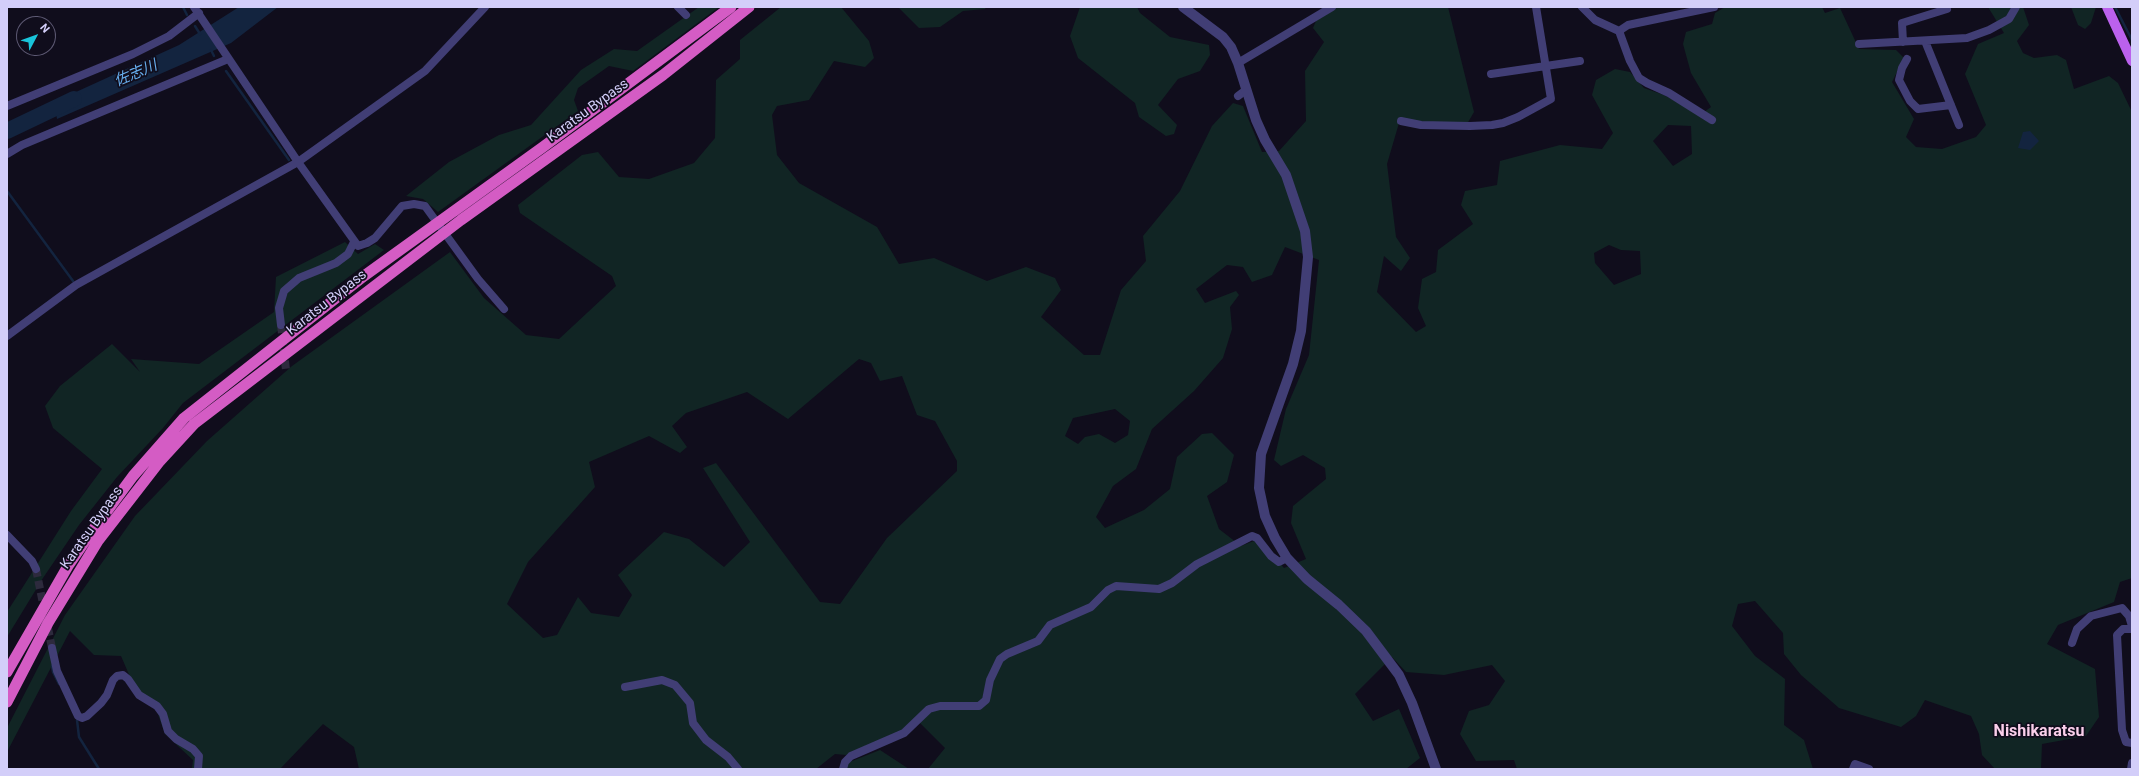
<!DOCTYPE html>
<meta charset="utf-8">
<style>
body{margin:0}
#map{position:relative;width:2139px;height:776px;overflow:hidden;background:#100d1c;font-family:Roboto,sans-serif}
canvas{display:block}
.frame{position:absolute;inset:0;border:8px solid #d3cef9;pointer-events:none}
.north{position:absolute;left:16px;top:16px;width:40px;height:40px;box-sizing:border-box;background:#100d1c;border:1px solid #5e5a74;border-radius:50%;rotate:49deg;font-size:11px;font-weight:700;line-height:16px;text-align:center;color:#d3cef9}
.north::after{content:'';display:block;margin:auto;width:14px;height:18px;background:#19c4da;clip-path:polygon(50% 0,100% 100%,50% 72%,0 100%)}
</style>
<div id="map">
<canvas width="2139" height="776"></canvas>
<div class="frame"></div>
<div class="north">N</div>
</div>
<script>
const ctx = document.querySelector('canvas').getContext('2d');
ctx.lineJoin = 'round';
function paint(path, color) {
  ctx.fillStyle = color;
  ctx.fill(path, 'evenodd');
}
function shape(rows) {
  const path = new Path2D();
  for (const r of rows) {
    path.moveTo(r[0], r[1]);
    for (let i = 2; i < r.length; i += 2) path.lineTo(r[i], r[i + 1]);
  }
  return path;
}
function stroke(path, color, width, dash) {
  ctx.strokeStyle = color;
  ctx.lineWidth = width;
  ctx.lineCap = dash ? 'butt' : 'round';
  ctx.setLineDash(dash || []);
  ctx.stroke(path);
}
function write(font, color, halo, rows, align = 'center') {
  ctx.font = font + ' Roboto,"Noto Sans JP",sans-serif';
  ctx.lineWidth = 3.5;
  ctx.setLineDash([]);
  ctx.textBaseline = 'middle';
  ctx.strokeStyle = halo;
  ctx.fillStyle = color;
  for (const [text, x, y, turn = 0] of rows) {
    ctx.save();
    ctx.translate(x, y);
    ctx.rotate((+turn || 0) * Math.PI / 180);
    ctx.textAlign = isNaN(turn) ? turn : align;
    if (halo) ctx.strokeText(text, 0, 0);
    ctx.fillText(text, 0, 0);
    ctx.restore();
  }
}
paint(shape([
 [699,7,719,7,633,71,609,66,578,88,574,100,578,111,438,212,423,199,406,196,449,162,499,135,531,125,581,70,614,49,637,51],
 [781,7,841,7,869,41,874,58,865,67,834,61,809,100,777,106,772,115,777,155,799,183,877,227,899,264,934,258,987,281,1026,267,1055,278,1061,290,1041,317,1084,355,1100,355,1121,290,1146,261,1143,236,1180,191,1212,126,1233,103,1243,106,1262,152,1279,151,1306,121,1305,71,1324,42,1313,28,1322,7,1448,7,1474,112,1467,124,1399,123,1387,164,1396,237,1410,258,1401,271,1384,256,1377,292,1416,332,1426,326,1418,308,1422,279,1436,272,1438,250,1473,224,1461,205,1465,191,1497,185,1500,161,1560,145,1602,149,1613,133,1592,95,1596,80,1615,69,1630,72,1644,88,1664,95,1700,115,1711,107,1691,73,1683,44,1686,32,1712,24,1715,13,1725,7,1822,7,1825,13,1840,8,1859,49,1896,50,1904,58,1892,82,1914,119,1906,137,1916,147,1942,149,1976,137,1986,125,1965,74,1978,44,2004,33,1988,7,2023,7,2029,25,2017,41,2023,53,2034,58,2057,55,2066,60,2074,89,2109,76,2118,83,2132,112,2132,578,2120,582,2114,602,2058,625,2047,644,2095,669,2099,717,2086,736,2042,744,2041,769,1995,769,1982,755,1979,734,1971,716,1925,700,1916,716,1901,727,1839,708,1801,675,1784,654,1783,633,1755,601,1738,604,1732,626,1755,656,1785,679,1784,725,1804,740,1813,769,1517,769,1514,760,1476,761,1460,734,1469,711,1489,705,1505,681,1492,665,1444,675,1406,672,1392,657,1355,694,1373,721,1399,709,1420,758,1406,769,928,769,945,748,915,718,901,731,846,755,835,754,816,769,359,769,354,747,323,724,280,769,192,769,193,760,165,734,155,706,137,693,121,656,94,655,70,631,7,752,7,728,65,615,135,516,207,441,292,366,450,252,484,298,526,335,559,339,616,286,612,276,520,213,518,205,582,155,598,152,619,177,649,179,694,163,715,138,716,80,740,59,740,40],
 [1668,125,1691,126,1692,154,1673,166,1653,141],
 [1609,245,1621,250,1640,251,1641,274,1614,285,1595,263,1594,253],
 [1285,247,1319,260,1309,355,1286,409,1274,460,1281,466,1303,455,1325,468,1326,479,1293,506,1291,523,1306,559,1284,568,1259,539,1241,546,1219,529,1207,496,1227,482,1234,455,1212,433,1202,434,1177,457,1170,489,1144,510,1105,528,1096,517,1113,486,1136,469,1152,429,1194,391,1223,358,1232,329,1230,307,1239,295,1236,291,1205,303,1196,289,1227,265,1243,267,1252,282,1272,275],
 [859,359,871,363,880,381,902,376,917,415,935,421,957,461,957,471,887,538,840,604,820,602,716,463,703,468,750,542,724,567,689,539,664,532,618,575,632,595,619,617,591,613,578,597,557,635,543,638,507,604,528,562,595,487,589,462,649,436,680,453,687,447,672,426,686,413,747,392,788,419],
 [1115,409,1130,421,1128,435,1115,443,1099,434,1085,437,1078,444,1065,436,1073,418],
 [898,7,986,7,985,9,963,11,940,27,919,28],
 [1080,7,1137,7,1140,13,1170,37,1209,45,1210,55,1200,71,1178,79,1158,105,1177,125,1174,134,1166,136,1139,117,1135,103,1078,58,1070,36],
 [2071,7,2096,7,2091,23,2085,29,2078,25],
 [345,242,358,254,375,244,384,250,183,403,163,428,117,477,79,525,43,578,7,637,7,612,71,511,102,469,53,428,45,406,60,386,112,344,140,372,131,359,199,364,274,312,276,277],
 [880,750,909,769,841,769,842,765]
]), '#112524');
paint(shape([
 [239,7,278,7,231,43,57,119,54,102,179,45],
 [2030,131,2039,141,2030,150,2018,148,2023,132]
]), '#13243f');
stroke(shape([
 [183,7,187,15],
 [2115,7,2132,40],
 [195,26,200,34],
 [211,50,214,56],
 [226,71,289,160],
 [7,191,73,281],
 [52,666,53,672,59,684],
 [77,720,79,737,99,769]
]), '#13243f', 2.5);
stroke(shape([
 [7,131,74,99]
]), '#13243f', 16);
stroke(shape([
 [281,325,286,370],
 [36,569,52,648]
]), '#2d2a3d', 8, [8, 4]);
stroke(shape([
 [194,7,298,162,358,246,367,243,375,238,402,206,414,204,425,206,478,279,504,309],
 [678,7,686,15],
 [1582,7,1595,20,1619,31,1628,25,1714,7],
 [1619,31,1630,61,1639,78,1647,83,1669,93,1712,120],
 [1925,41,1959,125],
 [1903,42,1902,23,1947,9],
 [1859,44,1967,38,1989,30,2009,19,2016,7],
 [1907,59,1902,68,1899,80,1910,101,1918,109,1951,105],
 [1238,63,1332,7],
 [1491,74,1580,61],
 [1238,96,1246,90],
 [7,106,133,54,169,36,199,13],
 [1401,121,1421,125,1470,126,1492,125,1503,123,1518,117,1551,99,1536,7],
 [7,154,22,145,228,59],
 [281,325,279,308,284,291,299,278,336,263,348,254,354,242],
 [7,336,76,285,298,162,425,71,485,7],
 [7,535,32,561,36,569],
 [2132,629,2123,629,2117,635,2122,730,2126,742,2132,743],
 [2072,643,2077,629,2091,616,2122,608,2129,616,2132,626],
 [52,648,57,671,78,716,82,718,87,716,101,703,107,695,113,680,117,676,123,675,128,679,139,695,157,706,163,714,168,731,176,739,193,749,199,756,198,769],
 [625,687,662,680,675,685,690,703,693,723,706,740,728,757,738,769],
 [843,769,845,762,851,756,904,733,929,709,940,706,979,706,986,700,990,680,1000,659,1007,654,1038,641,1050,625,1091,607,1108,590,1116,586,1159,589,1172,583,1197,564,1252,536,1257,538,1271,556,1279,562,1287,558],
 [1853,769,1855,764,1869,769],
 [2131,769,2132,763]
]), '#413e75', 8);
stroke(shape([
 [1183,7,1223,37,1231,47,1238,63,1256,120,1265,140,1286,175,1305,231,1308,257,1301,331,1293,364,1261,454,1259,488,1265,516,1275,538,1287,558,1307,579,1339,605,1366,631,1399,675,1412,703,1436,769]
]), '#413e75', 10);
stroke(shape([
 [2107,7,2132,61]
]), '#bb61ed', 10);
stroke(shape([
 [7,672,68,566,90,534,133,476,184,418,364,276,543,147,731,7],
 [7,702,48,623,98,541,160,461,194,424,461,220,663,75,749,7]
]), '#d45cc4', 11);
write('14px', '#d3cef9', '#100d1c', [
 ["Karatsu Bypass",588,111,-36],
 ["Karatsu Bypass",327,303,-38],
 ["Karatsu Bypass",92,528,-55]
]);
write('italic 15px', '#67aeee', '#100d1c', [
 ["佐志川",136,74,-23]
]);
write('bold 16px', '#facfea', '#100d1c', [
 ["Nishikaratsu",2039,732]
]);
</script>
